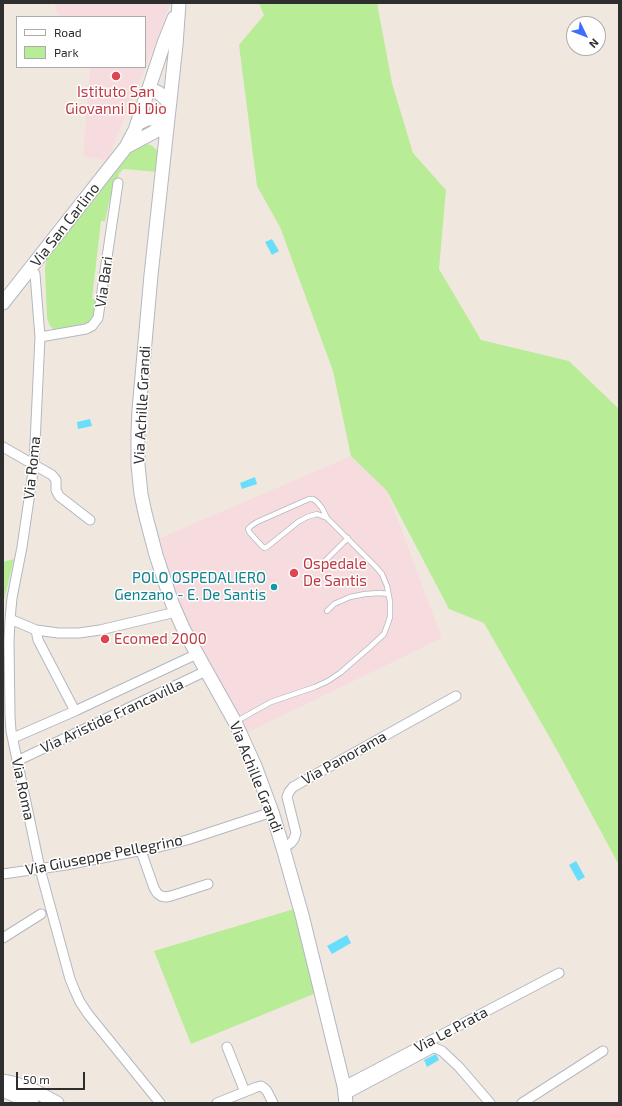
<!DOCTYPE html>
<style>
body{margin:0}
#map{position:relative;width:622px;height:1106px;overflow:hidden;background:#f0e8df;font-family:"Exo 2",sans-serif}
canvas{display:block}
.frame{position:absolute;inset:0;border:4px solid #2e2e2e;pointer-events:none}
.legend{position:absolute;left:16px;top:16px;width:130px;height:52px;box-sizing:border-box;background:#fff;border:1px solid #ababab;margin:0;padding:5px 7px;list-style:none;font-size:12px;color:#2e2e2e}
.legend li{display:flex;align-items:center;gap:8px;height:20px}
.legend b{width:20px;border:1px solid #ababab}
.north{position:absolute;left:566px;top:16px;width:40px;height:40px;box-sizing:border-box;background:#fff;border:1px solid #ababab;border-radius:50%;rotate:133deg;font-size:11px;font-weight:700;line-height:16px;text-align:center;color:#2e2e2e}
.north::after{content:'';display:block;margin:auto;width:14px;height:18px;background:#3d6dff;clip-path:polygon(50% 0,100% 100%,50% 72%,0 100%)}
.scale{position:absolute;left:16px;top:1072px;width:69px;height:18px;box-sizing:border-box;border:2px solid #2e2e2e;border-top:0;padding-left:5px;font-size:12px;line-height:14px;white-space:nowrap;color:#2e2e2e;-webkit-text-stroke:3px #fff;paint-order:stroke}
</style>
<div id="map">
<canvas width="622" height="1106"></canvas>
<div class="frame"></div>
<ul class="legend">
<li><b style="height:5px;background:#fff"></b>Road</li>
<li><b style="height:11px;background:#b9ec96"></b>Park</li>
</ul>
<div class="north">N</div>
<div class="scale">50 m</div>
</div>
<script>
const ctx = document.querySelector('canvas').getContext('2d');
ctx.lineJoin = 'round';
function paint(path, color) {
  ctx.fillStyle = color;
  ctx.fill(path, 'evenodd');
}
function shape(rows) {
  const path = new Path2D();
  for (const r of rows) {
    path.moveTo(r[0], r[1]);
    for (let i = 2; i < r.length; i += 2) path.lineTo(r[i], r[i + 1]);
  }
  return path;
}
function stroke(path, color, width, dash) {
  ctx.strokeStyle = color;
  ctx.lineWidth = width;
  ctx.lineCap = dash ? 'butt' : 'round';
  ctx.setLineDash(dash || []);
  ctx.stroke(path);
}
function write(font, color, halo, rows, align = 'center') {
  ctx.font = font + ' "Exo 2",sans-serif';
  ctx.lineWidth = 3;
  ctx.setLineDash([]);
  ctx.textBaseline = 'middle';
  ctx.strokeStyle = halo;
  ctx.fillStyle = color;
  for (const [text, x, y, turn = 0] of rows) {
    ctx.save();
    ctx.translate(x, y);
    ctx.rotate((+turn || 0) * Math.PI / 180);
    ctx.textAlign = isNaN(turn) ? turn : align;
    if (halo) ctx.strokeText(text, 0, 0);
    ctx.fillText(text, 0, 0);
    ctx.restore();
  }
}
paint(shape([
 [54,3,170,3,162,27,107,161,83,156,90,67,145,67,145,17,59,17],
 [351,456,387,491,442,638,247,733,178,608,160,538]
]), '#f7dcdf');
paint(shape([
 [259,3,377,3,392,83,413,153,446,190,439,269,481,340,569,361,619,409,619,865,558,752,484,623,449,609,387,491,351,456,333,371,280,227,257,186,239,45,264,15],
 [143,143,151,145,158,151,159,154,158,172,124,169,122,170,119,174,116,186,112,191,112,196,110,198,105,221,101,221,92,299,97,299,96,313,90,321,87,323,56,330,53,329,50,326,47,318,45,268,47,257,134,149],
 [14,559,4,600,3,600,3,562],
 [294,909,316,993,191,1044,154,951]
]), '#b9ec96');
paint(shape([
 [272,239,279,251,272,255,265,242],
 [90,419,92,426,78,429,77,422],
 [255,477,257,484,242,489,240,483],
 [576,861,585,877,578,881,569,865],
 [347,935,351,943,332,954,327,946],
 [436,1054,439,1060,427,1067,424,1060]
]), '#68defc');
const lane = shape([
 [322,564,348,538],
 [327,611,334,604,350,597,365,594,380,593,388,594],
 [237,721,271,702,315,687,328,681,340,673,370,647,384,634,387,626,390,617,390,602,387,586,382,574,376,567,327,518,317,514,307,517,298,522,267,547,264,548,261,545,250,533,248,529,251,526,257,522,309,499,313,499,317,502,322,508,327,518]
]);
const street = shape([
 [35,274,40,337,34,465,22,547,12,598,10,619,9,641,10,716,11,731,40,869,70,979,75,991,80,1002,88,1014,160,1103],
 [40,337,86,329,92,326,98,318,118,183],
 [3,447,52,475,56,480,56,490,59,496,90,520],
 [10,619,36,630,44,631,58,633,79,633,100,630,176,612],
 [36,630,38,640,75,711],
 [13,738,75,711,197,654],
 [17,761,206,671],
 [283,848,291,843,294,839,296,833,287,797,289,792,293,787,456,696],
 [141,851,154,888,157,893,161,896,166,897,171,896,208,884],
 [3,874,66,865,159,847,187,840,272,812],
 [3,938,41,914],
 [227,1047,245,1092],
 [344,1086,559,973],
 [345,1095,431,1049,435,1048,442,1051,459,1067,490,1103],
 [217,1103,257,1087,261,1086,264,1088,267,1091,273,1103],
 [522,1103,603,1051]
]);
const secondary = shape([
 [179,3,176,45,151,275,139,410,138,432,138,465,141,494,145,513,156,555,172,603,183,628,197,654,235,722,255,766,272,812,283,848,302,915,344,1086,346,1103],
 [149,88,159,93,170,103],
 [137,124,147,119,154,119,167,125],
 [126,147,167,125],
 [3,303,126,147,135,130,164,43,174,18],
 [3,1081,13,1083,33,1090,57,1103],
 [3,1090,32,1103]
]);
stroke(lane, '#b3b7c2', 6);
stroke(street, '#b3b7c2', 11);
stroke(secondary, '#b3b7c2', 15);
stroke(lane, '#fff', 4.5);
stroke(street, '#fff', 9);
stroke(secondary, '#fff', 13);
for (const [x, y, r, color] of [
 [116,76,5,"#e0444e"],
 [294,573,5,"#e0444e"],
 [274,587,4,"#0f9aa8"],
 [105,639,5,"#e0444e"]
]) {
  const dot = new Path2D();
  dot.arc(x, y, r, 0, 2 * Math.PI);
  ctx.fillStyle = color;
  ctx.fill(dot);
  stroke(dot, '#fff', 1.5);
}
write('15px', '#be3a42', '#fff', [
 ["Istituto San",116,92,"center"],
 ["Giovanni Di Dio",116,109,"center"],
 ["Ospedale",303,564],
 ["De Santis",303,581],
 ["Ecomed 2000",114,639]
], 'left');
write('15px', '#2e2e2e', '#fff', [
 ["Via San Carlino",65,225,-52],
 ["Via Bari",104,282,-82],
 ["Via Achille Grandi",142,405,-87],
 ["Via Roma",32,468,-84],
 ["Via Aristide Francavilla",112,716,-25],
 ["Via Panorama",344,758,-29],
 ["Via Achille Grandi",256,777,68],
 ["Via Roma",23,789,78],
 ["Via Giuseppe Pellegrino",104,855,-11],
 ["Via Le Prata",451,1030,-28]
]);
write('15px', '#0d838f', '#fff', [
 ["POLO OSPEDALIERO",266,578],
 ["Genzano - E. De Santis",266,595]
], 'right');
</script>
